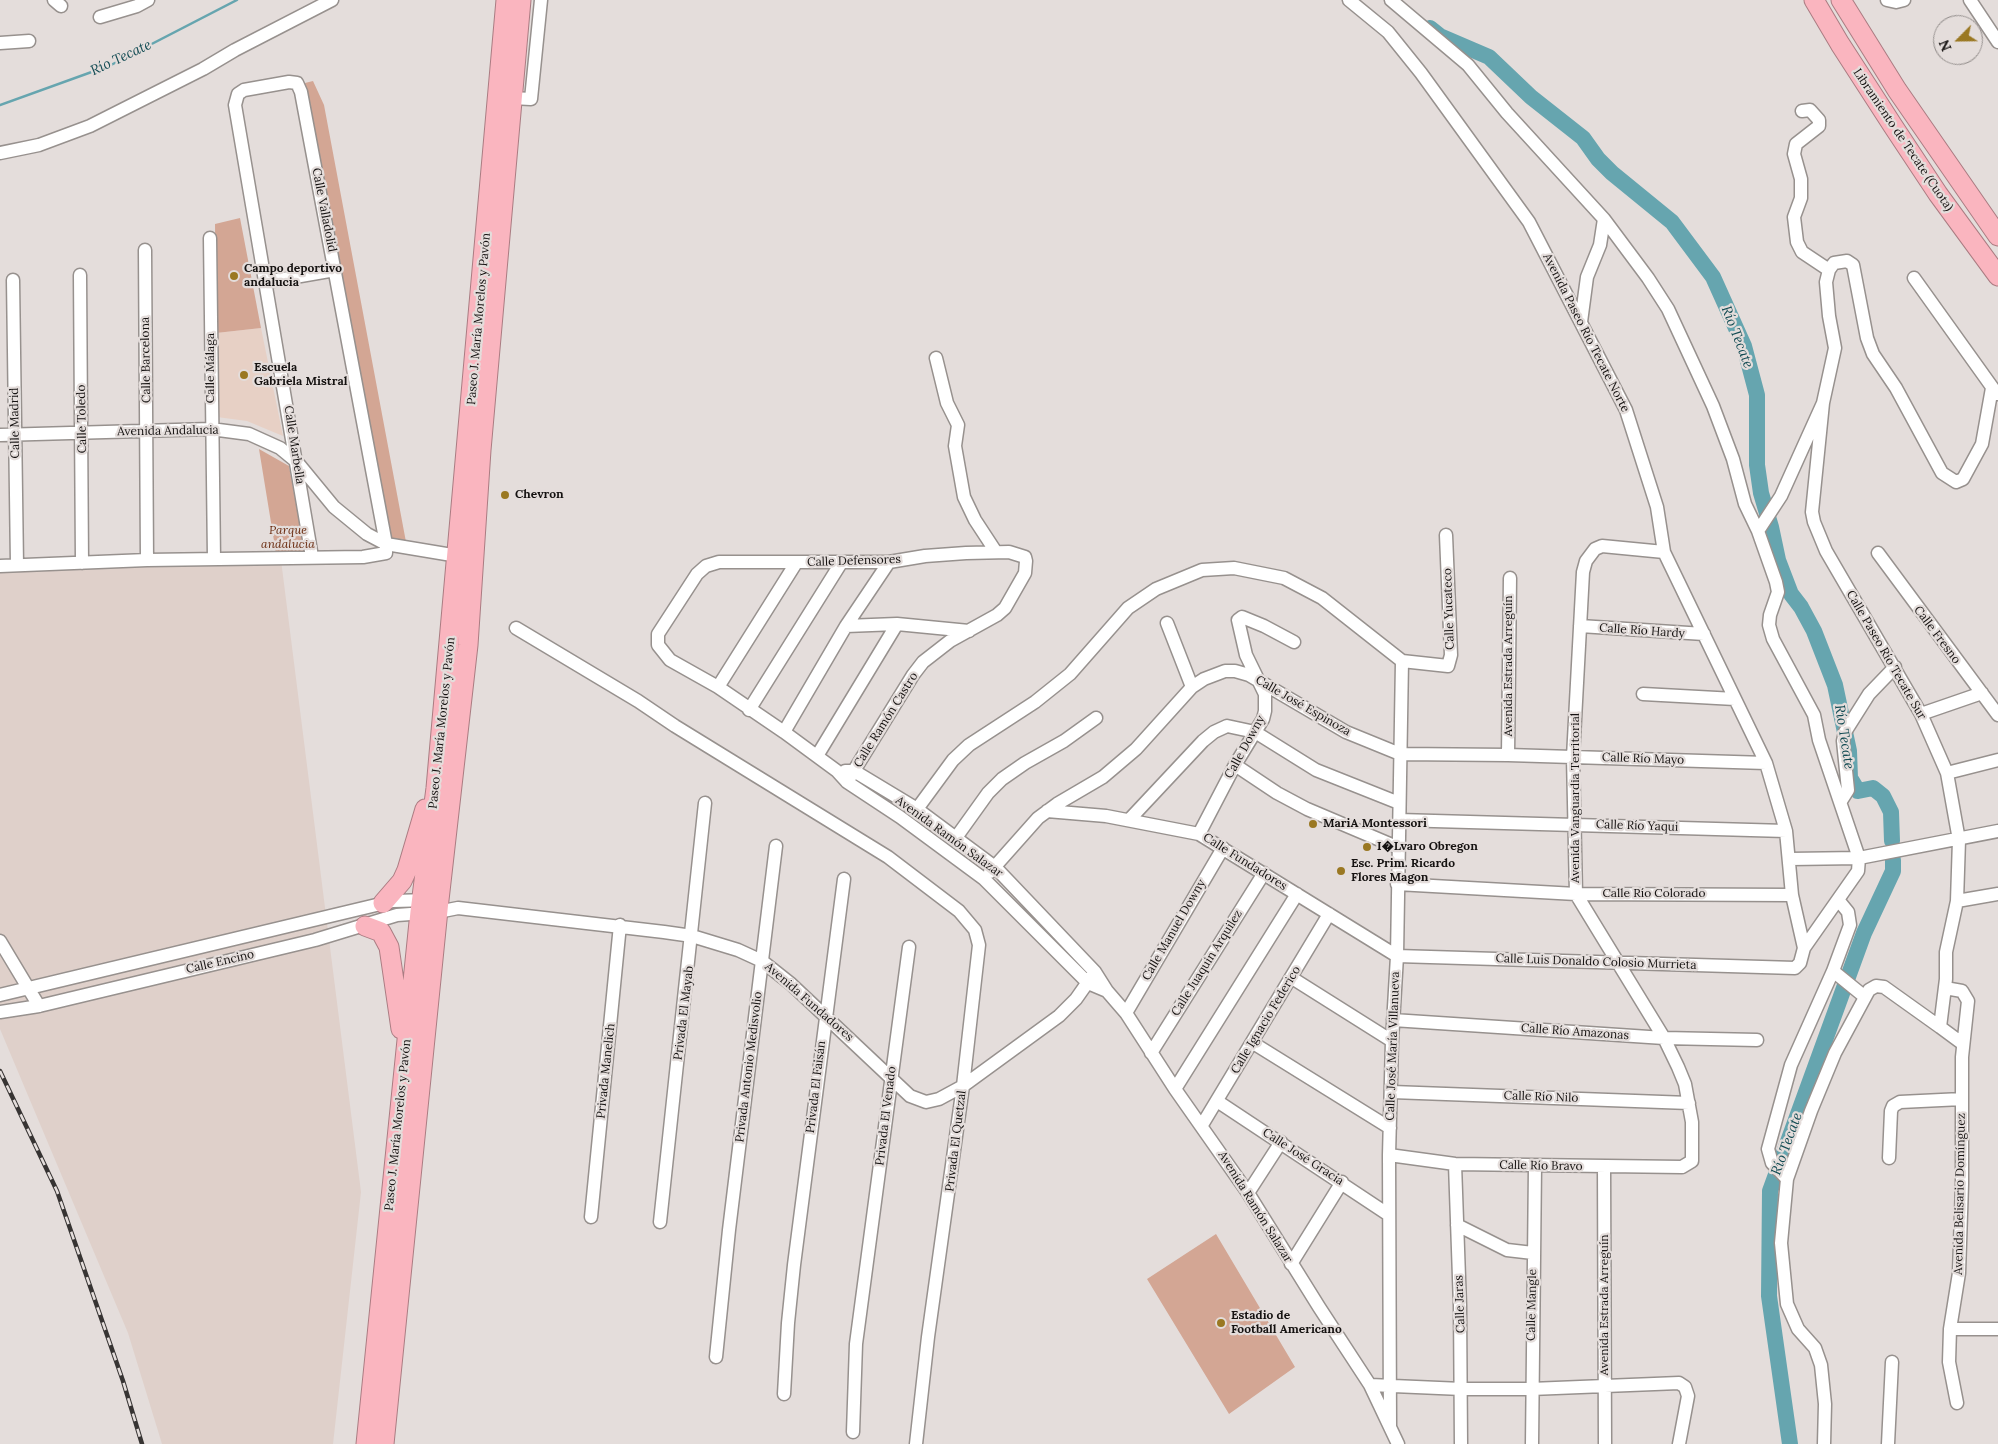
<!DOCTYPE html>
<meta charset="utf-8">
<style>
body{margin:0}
#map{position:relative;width:1998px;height:1444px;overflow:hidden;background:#e4dddb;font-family:Lora,serif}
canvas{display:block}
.north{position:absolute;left:1933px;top:15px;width:50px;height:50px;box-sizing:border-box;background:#e4dddb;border:1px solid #918c8a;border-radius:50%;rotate:247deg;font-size:14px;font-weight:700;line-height:20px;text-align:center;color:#151211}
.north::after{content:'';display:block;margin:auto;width:18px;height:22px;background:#9a7822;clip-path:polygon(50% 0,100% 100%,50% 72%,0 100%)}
</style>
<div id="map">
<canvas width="1998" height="1444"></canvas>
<div class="north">N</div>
</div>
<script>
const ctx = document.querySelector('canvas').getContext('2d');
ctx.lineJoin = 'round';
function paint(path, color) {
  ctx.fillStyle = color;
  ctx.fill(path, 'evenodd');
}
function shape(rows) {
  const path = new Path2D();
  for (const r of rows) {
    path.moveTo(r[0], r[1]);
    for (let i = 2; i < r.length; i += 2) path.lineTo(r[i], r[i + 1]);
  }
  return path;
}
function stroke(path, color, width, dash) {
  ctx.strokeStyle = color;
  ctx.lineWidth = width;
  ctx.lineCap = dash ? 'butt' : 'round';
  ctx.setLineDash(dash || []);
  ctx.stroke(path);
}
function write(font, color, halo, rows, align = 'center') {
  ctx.font = font + ' Lora,serif';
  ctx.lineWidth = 4.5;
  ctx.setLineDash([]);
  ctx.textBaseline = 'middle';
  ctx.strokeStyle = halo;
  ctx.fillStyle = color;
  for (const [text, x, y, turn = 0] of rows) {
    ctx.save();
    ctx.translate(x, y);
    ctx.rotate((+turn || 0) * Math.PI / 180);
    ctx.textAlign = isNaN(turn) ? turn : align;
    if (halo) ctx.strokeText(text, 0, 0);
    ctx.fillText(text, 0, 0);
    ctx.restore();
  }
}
paint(shape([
 [261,328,283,436,247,421,217,417,216,333]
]), '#e7d0c5');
paint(shape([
 [281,560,361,1192,333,1444,162,1444,128,1333,0,1029,0,571]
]), '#dfd0ca');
paint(shape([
 [313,81,324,105,406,542,387,537,305,83],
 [240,218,261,328,216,333,215,224],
 [259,449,289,466,305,553,276,553],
 [1216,1234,1295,1367,1229,1414,1147,1279]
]), '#d3a694');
stroke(shape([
 [0,105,111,65,237,0]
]), '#66a5af', 2.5);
stroke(shape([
 [1430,28,1440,36,1489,57,1531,97,1583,138,1598,159,1612,173,1672,222,1713,277,1744,346,1757,395,1757,465,1761,493,1771,527,1778,560,1791,594,1801,607,1814,631,1835,685,1849,751,1850,778,1858,791,1873,788,1883,796,1891,812,1892,841],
 [1790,1444,1769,1296,1770,1191,1864,933,1893,871,1893,860]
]), '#66a5af', 16);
const minor = shape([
 [54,0,61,6],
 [1391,0,1468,65,1507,113,1604,219,1648,278,1668,309,1713,406,1733,459,1745,504,1758,531,1776,582,1778,592,1770,615,1769,625,1773,639,1814,715,1819,740,1859,858,1858,871,1804,948],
 [1887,0,1896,2,1904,0],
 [1970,0,1998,42],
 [100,17,137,6,148,0],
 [0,43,29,41],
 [512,98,531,99,541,0],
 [1802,111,1810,110,1819,120,1819,126,1796,144,1794,154,1801,179,1801,198,1794,217,1797,242,1802,252,1829,270],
 [0,153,39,145,90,126,203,69,235,50,332,0],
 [210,238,214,559],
 [145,250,147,560],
 [80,275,82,563],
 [1914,278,1997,394],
 [13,280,17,565],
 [266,282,335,270],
 [1581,322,1587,277,1600,245,1604,219],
 [936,358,947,403,958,425,955,446,964,497,975,520,996,552],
 [1823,403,1812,512,1814,522,1826,551,1921,714,1947,773,1959,840,1957,901,1946,952,1946,979,1940,1027,1963,1044],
 [0,435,211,429,249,434,280,448,297,462,334,507,367,534,386,544,464,557],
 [1758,531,1781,496,1823,403,1835,348,1829,316,1826,282,1829,270,1834,263,1847,261,1853,265,1867,338,1873,354,1896,388,1942,473,1956,482,1963,479,1982,444,1992,388],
 [1878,553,1998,715],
 [0,566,147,560,363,557,386,553,386,544,301,92,297,83,289,82,244,90,238,94,235,105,312,557],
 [1167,623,1192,687],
 [846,626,897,624,969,631],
 [1580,626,1704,634],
 [516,628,638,701,675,726,888,857,959,911,975,930,979,945,963,1086,928,1337,916,1444],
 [718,687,796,563],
 [1643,694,1735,699],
 [749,710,841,563],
 [1921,714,1982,693],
 [784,732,846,626,889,562],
 [1508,755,1510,578],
 [817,756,897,624],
 [1235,765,1277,793,1307,809,1399,848],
 [845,771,854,771,917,809,995,867,1095,972,1107,991,1126,1013,1175,1089,1248,1193,1319,1307,1370,1385,1398,1444],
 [1947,773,1998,760],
 [847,782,913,675,923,662,950,641,997,615,1005,608,1025,573,1026,561,1025,557,1009,552,966,553,925,556,889,562,719,562,706,566,697,574,658,634,658,645,670,660,718,687,784,732,837,771,847,782,900,817,984,879,1088,983,1107,991],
 [1841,801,1848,790,1843,741,1845,732,1869,694,1895,667],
 [917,809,953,760,969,745,1035,702,1070,674,1128,608,1156,589,1202,570,1234,568,1284,578,1322,598,1402,661,1448,666,1451,655,1446,535],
 [1047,811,1106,816,1199,834,1397,956,1795,968,1800,963,1804,948,1792,895,1786,831,1766,763,1664,552,1657,507,1626,410,1529,222,1421,73,1388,32,1349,0],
 [1129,820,1203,741,1214,732,1227,726,1255,732,1316,770,1399,803],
 [1399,820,1786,831],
 [1199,834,1235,765,1263,719,1265,711,1265,694,1246,655,1238,620,1242,617,1264,626,1294,642],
 [955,839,988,793,1002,779,1025,763,1064,741,1096,718],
 [1790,859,1859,858,1998,831],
 [990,872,1038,818,1057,804,1103,777,1136,749,1192,687,1204,679,1225,671,1235,671,1249,675,1346,732,1400,754,1508,755,1766,763],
 [1397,884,1576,894,1792,895],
 [1839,901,1848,912,1850,925,1833,971,1865,997],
 [1957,901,1998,894],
 [0,941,39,1006],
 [1292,978,1392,1041],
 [1945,988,1962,991,1968,1001,1962,1057,1962,1184,1959,1273,1950,1329,1949,1362,1957,1403],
 [0,995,393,901,430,900],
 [0,1012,39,1006,315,940,397,915,438,912,458,908,664,932,692,936,738,950,762,961,791,984,910,1096,926,1102,939,1099,963,1086,1059,1016,1076,999,1095,972],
 [1126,1013,1223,848],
 [1393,1020,1664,1038,1757,1040],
 [1253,1043,1390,1128],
 [1151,1053,1264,873],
 [1175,1089,1297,894],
 [1392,1092,1689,1103],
 [1217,1101,1389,1215],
 [1202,1125,1329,914],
 [1389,1155,1455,1164,1682,1167,1692,1161,1692,1122,1685,1084,1678,1067,1664,1038,1576,894,1573,757,1583,572,1586,561,1595,549,1602,546,1664,552],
 [1889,1158,1891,1111,1893,1106,1900,1102,1962,1099],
 [1455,1164,1460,1306,1461,1444],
 [1604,1166,1605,1444],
 [1787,1179,1772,1163,1768,1149,1791,1065,1833,971],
 [1248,1193,1281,1142],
 [591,1217,620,925],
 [660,1222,705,803],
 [1457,1225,1507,1250,1533,1253],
 [1291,1264,1342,1182],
 [1950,1329,1998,1329],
 [716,1357,729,1230,776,846],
 [1370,1385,1462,1389,1531,1389,1679,1383,1685,1387,1688,1396,1679,1444],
 [784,1394,788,1323,794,1265,844,879],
 [1390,1426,1389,1155,1392,1041,1397,956,1402,661],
 [853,1432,856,1344,909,947],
 [1532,1444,1535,1166],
 [1824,1444,1825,1404,1821,1365,1815,1348,1798,1329,1787,1304,1781,1243,1787,1179,1811,1111,1835,1053,1869,990,1876,986,1884,987,1940,1027],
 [1888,1444,1892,1362]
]);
const highway = shape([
 [1814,0,1840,44,1893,126,1938,194,1998,276],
 [1841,0,1897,90,1998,236],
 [383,903,402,881,407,870,425,809],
 [365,926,381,932,389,947,401,1029],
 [366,1444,420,912,436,788,506,0],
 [384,1444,439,900,468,645,481,450,521,0]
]);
stroke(minor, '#97918e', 15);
stroke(highway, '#aa7c82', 21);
stroke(minor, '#fff', 12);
stroke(highway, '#fab5bf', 19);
const rail = shape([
 [0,1071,57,1191,123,1381,142,1444]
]);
stroke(rail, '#373433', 4.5);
stroke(rail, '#e4dddb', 2.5, [8]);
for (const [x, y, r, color] of [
 [234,276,5,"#9a7822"],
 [244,375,5,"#9a7822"],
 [505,495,5,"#9a7822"],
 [1313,824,5,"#9a7822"],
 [1367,847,5,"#9a7822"],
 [1341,871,5,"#9a7822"],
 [1221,1323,5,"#9a7822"]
]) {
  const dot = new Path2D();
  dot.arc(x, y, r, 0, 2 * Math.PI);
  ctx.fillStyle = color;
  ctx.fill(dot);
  stroke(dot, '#e4dddb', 2);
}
write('12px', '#151211', '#e4dddb', [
 ["Libramiento de Tecate (Cuota)",1903,140,56],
 ["Calle Valladolid",324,210,79],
 ["Paseo J. María Morelos y Pavón",479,319,-85],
 ["Avenida Paseo Río Tecate Norte",1586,333,63],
 ["Calle Barcelona",146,360,-91],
 ["Calle Málaga",211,368,-90],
 ["Calle Toledo",82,419,-91],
 ["Calle Madrid",15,423,-91],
 ["Avenida Andalucia",168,431,-1],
 ["Calle Marbella",294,445,81],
 ["Calle Defensores",854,561,-2],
 ["Calle Yucateco",1449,609,-92],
 ["Calle Río Hardy",1642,631,4],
 ["Calle Fresno",1937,635,53],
 ["Calle Paseo Río Tecate Sur",1886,655,60],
 ["Avenida Estrada Arreguín",1509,666,-90],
 ["Calle José Espinoza",1303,706,30],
 ["Calle Ramón Castro",886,720,-58],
 ["Paseo J. María Morelos y Pavón",442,723,-84],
 ["Calle Downy",1245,747,-61],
 ["Calle Río Mayo",1643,759,2],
 ["Avenida Vanguardia Territorial",1576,798,-90],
 ["Calle Río Yaqui",1637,826,2],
 ["Avenida Ramón Salazar",949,837,36],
 ["Calle Fundadores",1245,862,32],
 ["Calle Río Colorado",1654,894],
 ["Calle Manuel Downy",1174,930,-60],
 ["Calle Encino",220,962,-13],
 ["Calle Luis Donaldo Colosio Murrieta",1596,962,2],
 ["Calle Juaquin Arquilez",1207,963,-58],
 ["Avenida Fundadores",809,1002,41],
 ["Privada El Mayab",684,1013,-83],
 ["Calle Ignacio Federico",1266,1020,-59],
 ["Calle Río Amazonas",1575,1032,4],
 ["Calle José María Villanueva",1393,1046,-88],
 ["Privada Antonio Medisvolio",749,1067,-83],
 ["Privada Manelich",606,1071,-84],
 ["Privada El Faisán",816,1087,-83],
 ["Calle Río Nilo",1541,1097,2],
 ["Privada El Venado",886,1116,-83],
 ["Paseo J. María Morelos y Pavón",398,1125,-84],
 ["Privada El Quetzal",956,1141,-83],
 ["Calle José Gracia",1303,1157,33],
 ["Calle Río Bravo",1541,1166,1],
 ["Avenida Belisario Domínguez",1960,1194,-89],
 ["Avenida Ramón Salazar",1255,1207,58],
 ["Calle Jaras",1460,1304,-92],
 ["Calle Mangle",1532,1305,-89],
 ["Avenida Estrada Arreguín",1605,1305,-90]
]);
write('bold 12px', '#151211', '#e4dddb', [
 ["Campo deportivo",244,269],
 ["andalucia",244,283],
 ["Escuela",254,368],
 ["Gabriela Mistral",254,382],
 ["Chevron",515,495],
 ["MariA Montessori",1323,824],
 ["I�Lvaro Obregon",1377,847],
 ["Esc. Prim. Ricardo",1351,864],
 ["Flores Magon",1351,878],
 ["Estadio de",1231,1316],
 ["Football Americano",1231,1330]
], 'left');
write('italic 12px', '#6b2d11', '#e4dddb', [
 ["Parque",288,531],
 ["andalucia",288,545]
]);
write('italic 14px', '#124b53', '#e4dddb', [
 ["Río Tecate",121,58,-25],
 ["Río Tecate",1737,337,69],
 ["Río Tecate",1844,737,81],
 ["Río Tecate",1787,1144,-70]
]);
</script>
